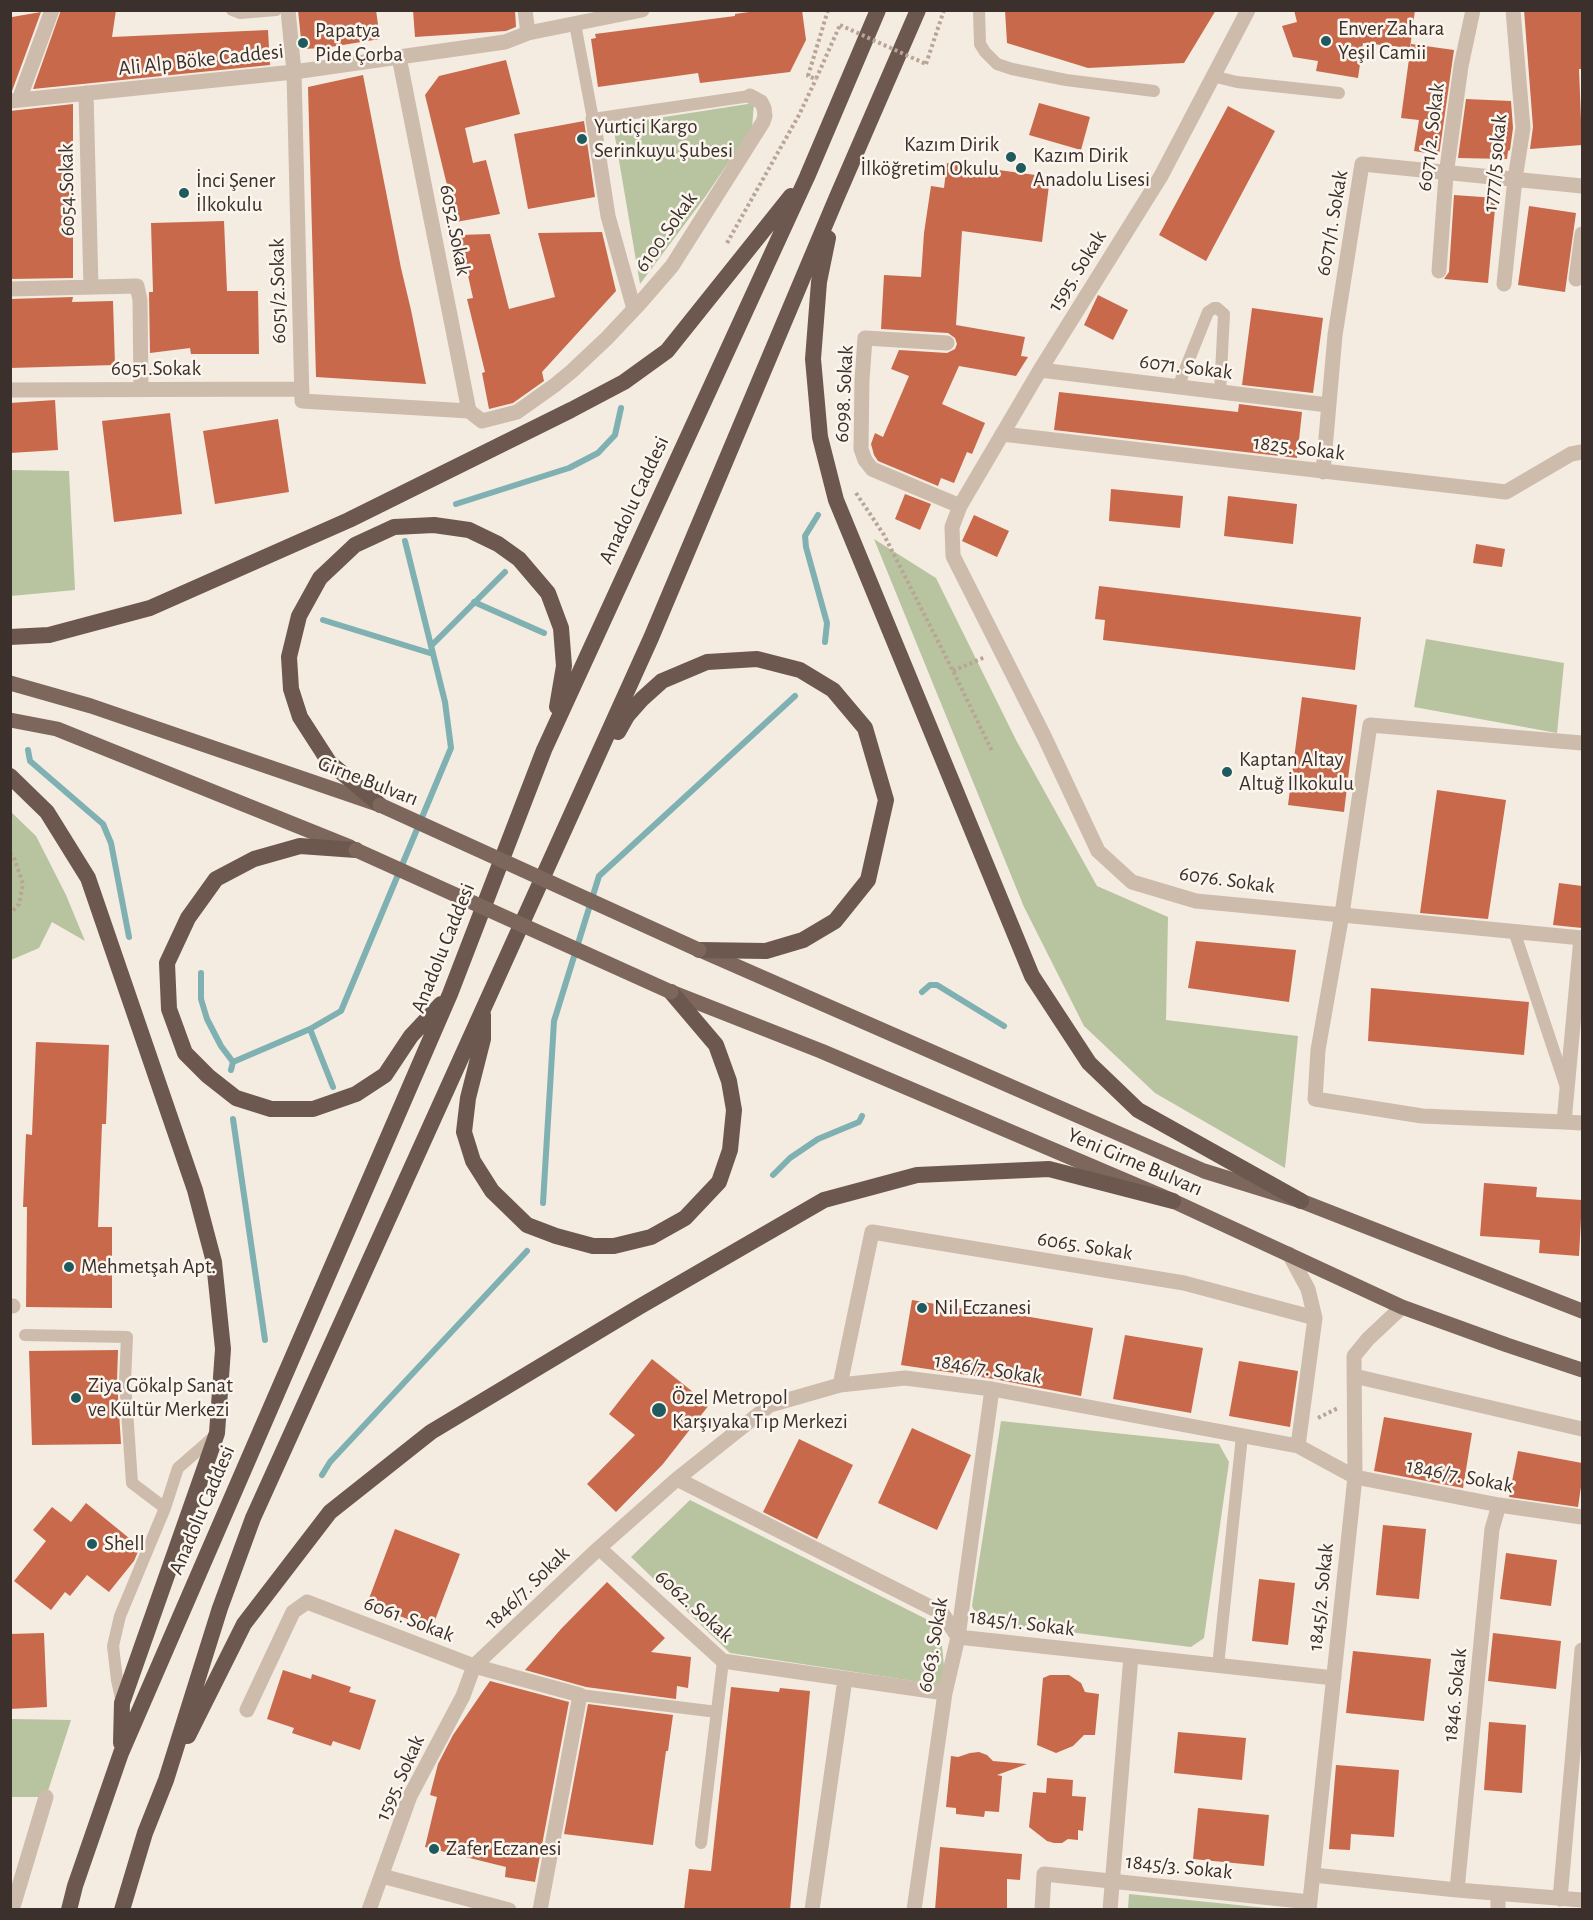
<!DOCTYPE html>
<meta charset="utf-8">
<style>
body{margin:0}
#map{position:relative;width:1593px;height:1920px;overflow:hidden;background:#f4ebe1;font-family:"Alegreya Sans",sans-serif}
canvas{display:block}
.frame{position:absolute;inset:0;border:12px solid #3b302b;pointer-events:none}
</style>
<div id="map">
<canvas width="1593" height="1920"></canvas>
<div class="frame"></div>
</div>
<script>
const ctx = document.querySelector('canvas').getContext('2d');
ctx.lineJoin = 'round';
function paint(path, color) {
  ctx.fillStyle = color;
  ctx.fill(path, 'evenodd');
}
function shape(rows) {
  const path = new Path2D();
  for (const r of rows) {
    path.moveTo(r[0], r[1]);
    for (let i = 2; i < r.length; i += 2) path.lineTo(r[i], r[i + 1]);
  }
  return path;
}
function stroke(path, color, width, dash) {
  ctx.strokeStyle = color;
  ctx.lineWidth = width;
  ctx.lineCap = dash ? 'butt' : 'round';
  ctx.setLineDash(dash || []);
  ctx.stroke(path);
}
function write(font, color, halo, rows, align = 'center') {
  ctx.font = font + ' "Alegreya Sans",sans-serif';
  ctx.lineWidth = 5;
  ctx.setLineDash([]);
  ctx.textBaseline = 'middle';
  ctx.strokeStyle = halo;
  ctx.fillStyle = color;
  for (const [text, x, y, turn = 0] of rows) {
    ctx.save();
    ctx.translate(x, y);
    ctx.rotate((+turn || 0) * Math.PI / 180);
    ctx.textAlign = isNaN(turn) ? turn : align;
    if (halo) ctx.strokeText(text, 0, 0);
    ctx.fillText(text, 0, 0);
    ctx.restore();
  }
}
paint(shape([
 [754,103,752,128,705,197,640,284,613,125],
 [11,470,69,471,75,590,11,596],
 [874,539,936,578,1016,740,1097,886,1168,917,1166,1020,1298,1036,1285,1168,1155,1093,1084,1026,1024,907],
 [1426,639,1564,663,1557,733,1414,707],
 [10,811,36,836,66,895,85,941,52,922,39,948,11,960],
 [1001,1421,1219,1444,1229,1462,1204,1638,1191,1647,979,1621,972,1606],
 [690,1500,940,1626,946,1686,730,1653,631,1557],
 [11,1719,71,1720,46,1797,11,1797],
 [1129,1894,1277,1909,1128,1909]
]), '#b8c4a0');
stroke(shape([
 [456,504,569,468,598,453,615,435,621,408],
 [818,515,805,536,806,547,827,623,825,642],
 [474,602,544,633],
 [323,620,433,654],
 [431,646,505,572],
 [28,750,30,761,103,824,111,843,129,937],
 [201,973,201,999,207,1019,221,1046,233,1062],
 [922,992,930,985,937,985,1004,1026],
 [310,1029,333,1087],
 [231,1070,233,1062,310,1029,341,1011,451,748,445,702,405,541],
 [233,1119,265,1340],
 [773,1175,790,1158,818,1139,859,1122,862,1116],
 [543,1203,554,1021,599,876,795,696],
 [322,1475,330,1462,527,1251]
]), '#7fb0b2', 6);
paint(shape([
 [61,10,116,10,112,37,268,30,270,65,33,89],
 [298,10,376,10,380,39,324,48,302,49],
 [413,10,515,10,516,27,506,31,415,37],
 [763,10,802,10,806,40,790,72,700,83,698,73,598,87,591,39,596,38,595,34,735,16,735,14],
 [1005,10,1216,10,1184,63,1088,68,1007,43],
 [1294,10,1415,10,1410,48,1363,43,1358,78,1316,71,1318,61,1293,57,1282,26,1297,22],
 [1524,10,1582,10,1582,69,1579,69,1582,145,1530,149,1533,127],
 [41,12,12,91,10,91,12,17],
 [1411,44,1454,50,1439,155,1414,151,1419,120,1401,118],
 [506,60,520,114,465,128,473,163,486,160,500,214,456,222,425,95,439,76],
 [363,75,401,268,411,310,426,384,316,377,308,87],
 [1466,99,1511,101,1513,128,1510,150,1508,151,1507,159,1458,158],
 [1039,103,1090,117,1081,150,1029,135],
 [73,104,73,278,10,279,10,111],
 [1228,106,1275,131,1206,261,1159,235],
 [584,121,595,197,528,209,514,134],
 [947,163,1050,177,1042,242,962,231,956,325,1025,337,1021,356,1028,357,1016,376,959,366,942,404,985,423,972,454,967,452,954,483,941,478,938,486,878,461,874,455,871,444,875,433,883,437,909,376,891,369,899,350,947,353,955,349,957,344,955,338,948,333,881,329,884,275,921,277,924,233,931,186,944,188],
 [1454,195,1496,198,1488,283,1444,279,1449,272],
 [1529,206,1576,213,1565,292,1518,285],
 [224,221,227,291,258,291,259,354,191,354,190,348,150,353,149,292,153,292,151,223],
 [602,232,616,291,542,372,544,381,513,403,489,409,482,373,485,372,467,299,473,298,459,235,490,234,509,309,555,297,538,233],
 [1098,295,1128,310,1113,340,1084,325],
 [73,297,72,302,113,301,115,365,10,368,10,299],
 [1252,308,1323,318,1313,393,1242,385],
 [1059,392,1238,412,1239,404,1302,412,1297,458,1054,430],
 [55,400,58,450,10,453,10,403],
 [170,413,182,514,114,522,102,421],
 [278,419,289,492,215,504,203,431],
 [1111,489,1183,496,1180,528,1109,521],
 [905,494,931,504,920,530,895,519],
 [1228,496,1297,504,1293,544,1224,536],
 [974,515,1009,531,997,557,962,541],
 [1476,544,1505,549,1502,567,1473,563],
 [1099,586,1361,617,1355,670,1103,640,1105,620,1095,619],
 [1302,697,1357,705,1344,812,1288,805],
 [1437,790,1506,800,1488,919,1420,913],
 [1559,883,1582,886,1582,928,1553,925],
 [1196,941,1296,950,1289,1002,1188,988],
 [1371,988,1529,1002,1524,1055,1368,1041],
 [36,1042,109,1045,106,1124,102,1124,98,1227,112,1227,112,1308,26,1307,27,1207,23,1207,26,1134,32,1135],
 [1484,1183,1537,1187,1536,1197,1582,1200,1579,1256,1539,1253,1540,1240,1480,1236],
 [912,1300,1012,1317,1013,1314,1093,1328,1081,1396,994,1379,901,1365],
 [1125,1335,1203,1348,1191,1413,1113,1399],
 [118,1350,117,1381,121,1444,32,1445,29,1351],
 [652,1359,709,1405,663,1464,616,1512,587,1484,635,1435,609,1414],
 [1239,1361,1298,1371,1290,1427,1229,1416],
 [1384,1417,1472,1433,1463,1488,1374,1471],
 [912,1428,971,1455,937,1530,878,1503],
 [799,1439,853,1465,817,1539,763,1512],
 [1518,1451,1582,1463,1582,1480,1578,1507,1509,1497],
 [86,1503,140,1547,134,1561,109,1592,87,1575,70,1596,65,1592,51,1610,14,1581,46,1541,33,1530,52,1507,71,1522],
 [1383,1525,1426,1529,1419,1599,1376,1595],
 [395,1529,460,1554,432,1628,367,1604],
 [1506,1553,1557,1560,1551,1606,1500,1599],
 [1259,1579,1295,1583,1288,1645,1252,1641],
 [607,1582,665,1638,651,1652,691,1657,688,1688,677,1686,676,1699,586,1687,525,1670,561,1629],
 [44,1633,47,1707,10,1709,10,1634],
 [1493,1633,1561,1641,1556,1689,1488,1681],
 [1353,1651,1431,1659,1424,1721,1346,1713],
 [283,1670,311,1679,312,1674,351,1687,349,1692,376,1700,360,1750,333,1741,331,1746,292,1733,294,1728,267,1719],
 [1050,1675,1069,1675,1081,1683,1085,1692,1099,1694,1095,1735,1084,1735,1073,1746,1056,1753,1037,1745,1043,1678],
 [490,1681,569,1702,535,1882,505,1877,506,1867,425,1847,437,1797,430,1795,438,1764,453,1735],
 [731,1687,779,1692,780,1688,810,1691,790,1910,684,1910,689,1869,711,1871],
 [588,1704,673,1715,668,1751,666,1751,653,1845,564,1834],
 [1489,1722,1526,1725,1522,1793,1484,1790],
 [1178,1732,1246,1738,1242,1780,1174,1773],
 [979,1752,987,1755,993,1761,1027,1764,997,1775,1002,1776,999,1812,985,1811,984,1817,956,1814,956,1808,946,1807,951,1756,958,1757,970,1753],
 [1336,1765,1399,1770,1394,1837,1351,1834,1350,1850,1329,1849],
 [1047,1778,1073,1780,1072,1796,1086,1797,1083,1831,1078,1830,1078,1840,1068,1839,1062,1843,1054,1843,1047,1841,1029,1827,1033,1792,1046,1793],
 [1198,1808,1269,1815,1264,1866,1193,1859],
 [940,1847,1022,1854,1020,1880,1007,1879,1007,1910,935,1910]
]), '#c8694b');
stroke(shape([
 [828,10,808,76,816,79,840,25],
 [926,64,944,10],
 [727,243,799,115,816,79],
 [856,493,884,535,953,671,993,753],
 [953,671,985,657],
 [10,853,15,860,23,884,19,904,10,914],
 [1318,1418,1338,1408]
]), '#b9a596', 4, [3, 3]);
stroke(shape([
 [232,10,240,13,276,10],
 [979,10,980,44,985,52,997,64,1012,69,1066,80,1154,91],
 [575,24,593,119,750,96],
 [1212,76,1237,82,1339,93],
 [1178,387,1208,312,1214,308,1217,308,1224,314,1220,392],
 [1514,931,1566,1087],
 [25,1335,127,1337,125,1381,132,1483,165,1508],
 [1218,1666,1242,1436],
 [580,1695,717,1712],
 [122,1703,117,1680,113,1646,120,1616,165,1508,178,1468,217,1434],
 [701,1843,723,1661]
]), '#cdbbac', 12);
stroke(shape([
 [288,10,294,72,302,401,469,411],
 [525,10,528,33],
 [1248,10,1161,176,1040,370,960,506,952,527,953,556,1044,736,1098,851,1132,882,1196,901,1582,938],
 [399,57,469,411],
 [86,93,91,287],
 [19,100,52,10],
 [10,101,294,72,399,57,505,42,528,33,642,10],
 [593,119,608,216,634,309],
 [1439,271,1446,175,1461,66,1473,10],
 [1576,279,1582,234],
 [1504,284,1515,179,1523,128,1513,10],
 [10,289,137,286,140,300,141,390],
 [947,343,865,338,862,380,861,449,865,460,872,469,960,506],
 [1040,370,1328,405],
 [10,390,302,389],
 [469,411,482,421,517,412,555,385,572,371,607,338,640,303,672,266,763,122,765,116,764,108,761,102,750,96],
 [1002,434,1506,492,1571,454,1582,452],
 [1323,472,1335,335,1362,164,1582,186],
 [1581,938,1564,1122,1582,1123],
 [1564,1122,1422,1116,1315,1099,1318,1050,1342,914,1370,725,1582,743],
 [1289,1254,1308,1289,1315,1318],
 [10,1306,13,1306],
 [1354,1376,1582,1429],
 [840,1385,872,1232,1184,1283,1315,1318,1298,1446],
 [677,1479,942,1613,958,1637,1334,1678],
 [599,1548,723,1661,945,1693],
 [247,1710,293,1612,307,1602,474,1666,580,1695,540,1910],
 [1313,1875,1457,1890,1582,1900],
 [382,1876,509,1910],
 [1457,1890,1492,1529,1499,1505],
 [1498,1893,1498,1910],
 [1560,1899,1582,1650],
 [12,1910,46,1797],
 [369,1910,410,1796,463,1696,474,1666,599,1548,677,1479,770,1405,840,1385,905,1378,992,1389,1298,1446,1355,1477,1499,1505,1582,1517],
 [812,1910,845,1679],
 [914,1910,945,1693,958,1637,992,1389],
 [1042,1910,1044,1874,1310,1902],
 [1110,1910,1131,1656],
 [1309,1910,1355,1477,1354,1356,1368,1339,1402,1307]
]), '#cdbbac', 15);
stroke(shape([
 [10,683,91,706,377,804],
 [10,720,57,729,350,847],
 [702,951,1204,1171,1301,1201,1582,1311],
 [671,992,821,1051,1173,1201,1402,1307,1507,1345,1582,1370]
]), '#7d675c', 15);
stroke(shape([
 [828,238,819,282,813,359,820,437,836,500,1032,976,1089,1063,1138,1110,1301,1201],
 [10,637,49,635,150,608,349,520,571,410,624,382,667,351,791,196],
 [618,732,627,716,642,699,662,681,707,662,757,659,800,670,833,690,865,728,886,800,868,880,835,921,803,940,766,951,699,950],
 [10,776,47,812,88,878,195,1190,214,1262,223,1349,217,1433,122,1703,121,1743],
 [380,805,329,762,300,717,291,689,289,657,299,616,320,578,355,545,394,527,434,525,469,530,498,544,519,559,548,593,561,628,564,666,557,707],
 [356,850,300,846,254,859,216,879,188,918,167,963,169,1009,185,1053,208,1076,236,1098,271,1109,313,1109,356,1094,385,1075,411,1036,441,1004],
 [483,1015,483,1039,468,1098,464,1132,473,1161,492,1191,527,1225,556,1236,593,1246,614,1246,651,1237,685,1218,719,1182,730,1150,734,1110,729,1081,716,1045,671,992],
 [188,1736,244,1624,330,1512,431,1432,639,1307,824,1200,917,1175,1049,1169,1173,1201],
 [69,1910,75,1886,121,1753,450,994,544,750,807,177,878,10],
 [122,1910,145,1833,166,1780,220,1608,253,1518,651,638,836,199,918,10]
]), '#6c584f', 16);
stroke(shape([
 [840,25,926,64]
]), '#b9a596', 4, [3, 3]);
stroke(shape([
 [380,805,699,950],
 [356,850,671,992]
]), '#7d675c', 15);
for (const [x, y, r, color] of [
 [1326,41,6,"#1f5a5e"],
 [303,43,6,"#1f5a5e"],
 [582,139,6,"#1f5a5e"],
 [1011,157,6,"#1f5a5e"],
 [1021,168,6,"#1f5a5e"],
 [184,193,6,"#1f5a5e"],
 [1227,772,6,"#1f5a5e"],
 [69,1267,6,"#1f5a5e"],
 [922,1308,6,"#1f5a5e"],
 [76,1398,6,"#1f5a5e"],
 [659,1410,8,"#1f5a5e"],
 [92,1544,6,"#1f5a5e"],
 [434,1849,6,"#1f5a5e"]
]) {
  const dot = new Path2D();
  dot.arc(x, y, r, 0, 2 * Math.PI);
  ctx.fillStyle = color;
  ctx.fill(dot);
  stroke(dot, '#fbf5ee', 2);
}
write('21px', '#3b302b', '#fbf5ee', [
 ["Enver Zahara",1338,29],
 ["Yeşil Camii",1338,53],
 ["Papatya",315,31],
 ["Pide Çorba",315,55],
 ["Yurtiçi Kargo",594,127],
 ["Serinkuyu Şubesi",594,151],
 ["Kazım Dirik",999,145,"right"],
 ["İlköğretim Okulu",999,169,"right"],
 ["Kazım Dirik",1033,156],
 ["Anadolu Lisesi",1033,180],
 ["İnci Şener",196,181],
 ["İlkokulu",196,205],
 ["Kaptan Altay",1239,760],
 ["Altuğ İlkokulu",1239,784],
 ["Mehmetşah Apt.",81,1267],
 ["Nil Eczanesi",934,1308],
 ["Ziya Gökalp Sanat",88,1386],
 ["ve Kültür Merkezi",88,1410],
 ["Özel Metropol",672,1398],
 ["Karşıyaka Tıp Merkezi",672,1422],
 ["Shell",104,1544],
 ["Zafer Eczanesi",446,1849]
], 'left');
write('21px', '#3b302b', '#fbf5ee', [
 ["Ali Alp Böke Caddesi",201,60,-6],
 ["6071/2. Sokak",1431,137,-83],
 ["1777/5 sokak",1495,163,-84],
 ["6054.Sokak",67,190,-91],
 ["6071/1. Sokak",1332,223,-80],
 ["6052.Sokak",455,230,79],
 ["6100.Sokak",666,232,-55],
 ["1595. Sokak",1077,271,-58],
 ["6051/2.Sokak",278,291,-91],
 ["6071. Sokak",1186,367,7],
 ["6051.Sokak",156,369],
 ["6098. Sokak",844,394,-87],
 ["1825. Sokak",1299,448,7],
 ["Anadolu Caddesi",634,500,-65],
 ["Girne Bulvarı",368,781,21],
 ["6076. Sokak",1227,880,8],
 ["Anadolu Caddesi",443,948,-68],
 ["Yeni Girne Bulvarı",1135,1162,23],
 ["6065. Sokak",1085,1246,9],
 ["1846/7. Sokak",988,1369,9],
 ["1846/7. Sokak",1460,1476,11],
 ["Anadolu Caddesi",202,1510,-67],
 ["1846/7. Sokak",527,1588,-44],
 ["1845/2. Sokak",1321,1597,-84],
 ["6062. Sokak",694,1606,42],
 ["6061. Sokak",409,1619,21],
 ["1845/1. Sokak",1022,1623,7],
 ["6063. Sokak",933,1645,-80],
 ["1846. Sokak",1455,1695,-84],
 ["1595. Sokak",400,1778,-66],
 ["1845/3. Sokak",1179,1867,6]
]);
</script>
